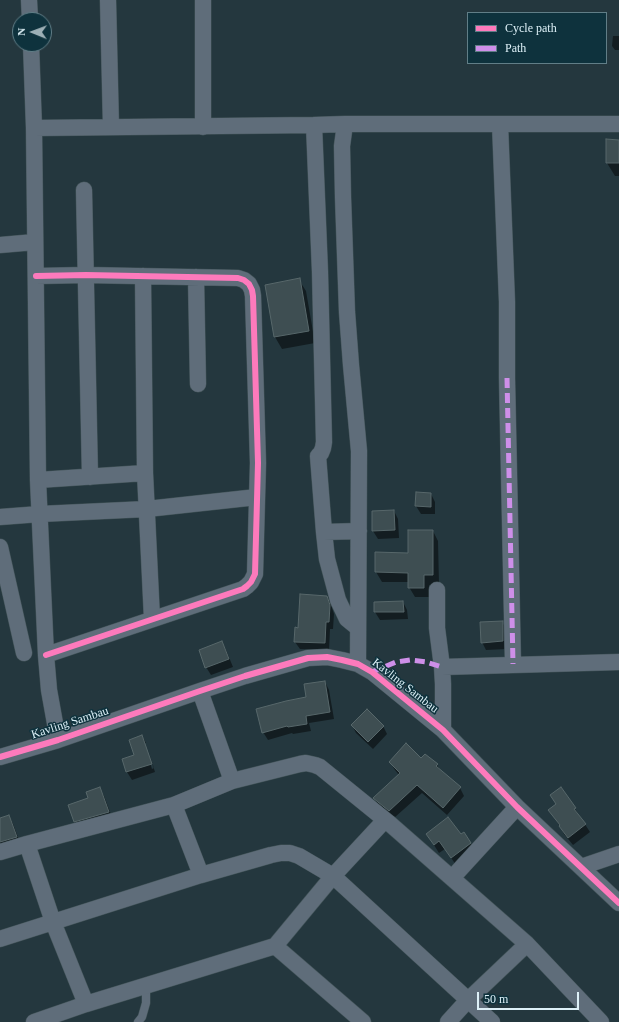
<!DOCTYPE html>
<style>
body{margin:0}
#map{position:relative;width:619px;height:1022px;overflow:hidden;background:#24373e;font-family:"Times New Roman",serif}
canvas{display:block}
.legend{position:absolute;left:467px;top:12px;width:140px;height:52px;box-sizing:border-box;background:#0e323d;border:1px solid #617e87;margin:0;padding:5px 7px;list-style:none;font-size:12px;color:#ddf0f7}
.legend li{display:flex;align-items:center;gap:8px;height:20px}
.legend b{width:20px;border:1px solid #617e87}
.north{position:absolute;left:12px;top:12px;width:40px;height:40px;box-sizing:border-box;background:#0e323d;border:1px solid #617e87;border-radius:50%;rotate:271deg;font-size:11px;font-weight:700;line-height:16px;text-align:center;color:#ddf0f7}
.north::after{content:'';display:block;margin:auto;width:14px;height:18px;background:#9cafb6;clip-path:polygon(50% 0,100% 100%,50% 72%,0 100%)}
.scale{position:absolute;left:477px;top:992px;width:102px;height:18px;box-sizing:border-box;border:2px solid #ddf0f7;border-top:0;padding-left:5px;font-size:12px;line-height:14px;white-space:nowrap;color:#ddf0f7;-webkit-text-stroke:3px #0e323d;paint-order:stroke}
</style>
<div id="map">
<canvas width="619" height="1022"></canvas>
<ul class="legend">
<li><b style="height:5px;background:#fd7abc"></b>Cycle path</li>
<li><b style="height:5px;background:#ce8fe9"></b>Path</li>
</ul>
<div class="north">N</div>
<div class="scale">50 m</div>
</div>
<script>
const ctx = document.querySelector('canvas').getContext('2d');
ctx.lineJoin = 'round';
function paint(path, color) {
  ctx.fillStyle = color;
  ctx.fill(path, 'evenodd');
}
function shape(rows) {
  const path = new Path2D();
  for (const r of rows) {
    path.moveTo(r[0], r[1]);
    for (let i = 2; i < r.length; i += 2) path.lineTo(r[i], r[i + 1]);
  }
  return path;
}
function stroke(path, color, width, dash) {
  ctx.strokeStyle = color;
  ctx.lineWidth = width;
  ctx.lineCap = dash ? 'butt' : 'round';
  ctx.setLineDash(dash || []);
  ctx.stroke(path);
}
function write(font, color, halo, rows, align = 'center') {
  ctx.font = font + ' "Times New Roman",serif';
  ctx.lineWidth = 3;
  ctx.setLineDash([]);
  ctx.textBaseline = 'middle';
  ctx.strokeStyle = halo;
  ctx.fillStyle = color;
  for (const [text, x, y, turn = 0] of rows) {
    ctx.save();
    ctx.translate(x, y);
    ctx.rotate((+turn || 0) * Math.PI / 180);
    ctx.textAlign = isNaN(turn) ? turn : align;
    if (halo) ctx.strokeText(text, 0, 0);
    ctx.fillText(text, 0, 0);
    ctx.restore();
  }
}
paint(shape([
 [613,36,619,36,619,50,615,50,612,46],
 [607,140,619,141,619,176,615,176,607,163],
 [299,280,306,291,315,343,282,349,275,337,266,286],
 [417,494,431,494,435,502,435,514,421,514,416,506],
 [394,511,398,519,399,538,378,539,373,531],
 [433,531,438,541,439,584,429,585,429,597,415,597,409,587,409,582,382,582,376,572,376,553,409,554],
 [327,597,331,605,334,614,333,629,330,629,329,650,300,649,295,642,299,629],
 [403,602,407,610,408,619,380,620,375,612],
 [502,622,507,630,507,649,486,650,482,642],
 [222,642,226,650,233,667,211,675,206,667],
 [325,682,329,690,334,719,309,723,311,731,293,734,292,733,268,740,263,732,307,698],
 [352,725,383,726,387,734,373,749,356,733],
 [142,736,146,743,144,743,152,769,154,768,146,744,155,772,132,780,127,772,123,759,135,755],
 [390,762,437,765,440,770,460,788,464,796,447,815,422,793,394,818,379,806,374,798,399,775,395,770],
 [560,788,575,809,590,832,573,845,564,834,560,826,550,810,557,805],
 [100,789,104,796,113,820,79,829,74,821,89,799],
 [9,816,13,824,21,845,4,850,0,842,0,819],
 [427,834,460,836,464,834,475,851,456,865,445,849,439,853]
]), '#0007');
const building = shape([
 [606,139,619,140,619,163,606,163,606,139],
 [300,278,309,331,274,337,265,285,300,278],
 [416,492,431,493,431,507,415,506,416,492],
 [394,510,395,530,372,531,372,511,394,510],
 [408,530,433,530,433,575,424,575,424,588,408,588,408,573,375,572,375,552,408,553,408,530],
 [300,594,327,596,330,605,329,622,326,622,325,643,294,642,295,627,298,628,300,594],
 [403,601,404,612,374,612,374,602,403,601],
 [503,621,503,641,481,643,480,622,503,621],
 [222,641,229,659,205,668,199,650,222,641],
 [325,681,330,712,306,716,307,724,288,727,287,726,262,733,256,709,286,701,306,697,304,684,325,681],
 [367,709,384,726,368,742,351,725,367,709],
 [142,735,152,764,126,772,122,759,134,755,129,740,142,735],
 [406,743,421,758,425,754,438,764,436,766,461,787,443,808,417,785,389,811,373,798,400,773,389,762,406,743],
 [100,787,109,812,74,822,68,805,88,798,86,792,100,787],
 [561,787,576,808,574,809,586,824,568,838,559,826,560,825,548,810,556,804,550,795,561,787],
 [9,815,17,837,0,842,0,818,9,815],
 [448,817,461,834,464,832,471,843,451,858,439,841,434,845,426,834,448,817]
]);
paint(building, '#3e4e52');
stroke(building, '#57676a', 1);
const lane = shape([
 [138,1022,142,1017,146,1003,146,986]
]);
const street = shape([
 [29,0,30,20],
 [108,0,111,127],
 [203,0,203,127],
 [31,44,34,128,38,480,46,655,49,690,58,740],
 [345,124,342,146,343,197,347,312,351,365,359,451,358,664],
 [500,124,507,302,507,378,513,664],
 [314,125,320,272,324,442,323,448,321,453,318,456,324,532,327,559,338,600,347,619,358,628],
 [34,128,314,125,345,124,619,124],
 [84,190,90,477],
 [0,245,35,242],
 [36,276,86,275,238,278,244,280,249,284,252,290,253,296,258,463,255,574,251,582,247,586,243,589,46,655],
 [143,276,145,473,152,619],
 [196,277,198,384],
 [38,480,145,473],
 [0,517,40,514,147,509,257,497],
 [324,532,359,531],
 [0,547,24,653],
 [437,590,437,628,442,667,443,684,443,730],
 [442,667,619,662],
 [200,691,232,781],
 [0,757,58,740,200,691,245,676,308,658,327,657,342,660,358,664,372,672,443,730,517,807,619,903],
 [174,805,201,875],
 [27,844,53,922,86,1004],
 [0,852,27,844,174,805,232,781,300,764,306,763,315,765,320,767,389,823,527,944,601,1022],
 [581,867,619,854],
 [452,878,517,807],
 [0,939,201,875,271,855,281,853,290,853,299,856,333,876,492,1022],
 [275,946,363,1022],
 [34,1022,86,1004,275,946,333,876,385,820],
 [448,1022,468,1000,527,944]
]);
stroke(lane, '#435459', 9);
stroke(street, '#435459', 17);
stroke(lane, '#5f6d7a', 8);
stroke(street, '#5f6d7a', 16);
stroke(shape([
 [507,378,513,664],
 [372,672,396,662,410,660,426,662,442,667]
]), '#ce8fe9', 5, [10, 5]);
stroke(shape([
 [36,276,86,275,238,278,244,280,249,284,252,290,253,296,258,463,255,574,251,582,247,586,243,589,46,655],
 [0,757,58,740,200,691,245,676,308,658,327,657,342,660,358,664,372,672,443,730,517,807,619,903]
]), '#fd7abc', 6);
write('12px', '#ddf0f7', '#0e323d', [
 ["Kavling Sambau",405,686,38],
 ["Kavling Sambau",70,723,-18]
]);
</script>
